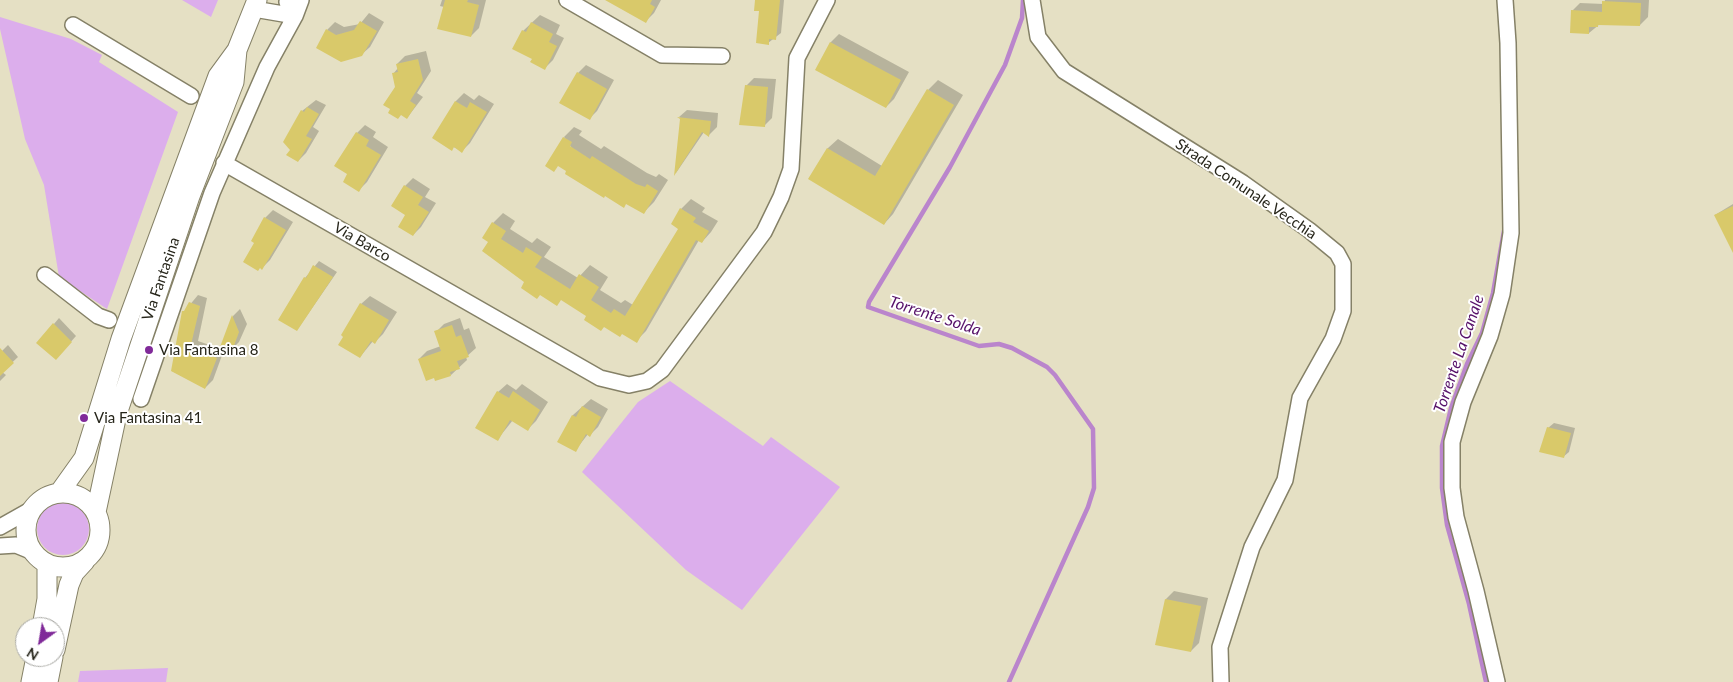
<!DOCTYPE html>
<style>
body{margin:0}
#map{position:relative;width:1733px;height:682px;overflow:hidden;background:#e5e0c4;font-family:Lato,sans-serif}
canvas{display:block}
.north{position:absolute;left:15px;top:617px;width:50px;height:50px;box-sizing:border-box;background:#fff;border:1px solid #a8a8a3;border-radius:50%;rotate:212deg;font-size:14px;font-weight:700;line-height:20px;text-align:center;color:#26251a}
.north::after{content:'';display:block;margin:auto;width:18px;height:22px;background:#802a99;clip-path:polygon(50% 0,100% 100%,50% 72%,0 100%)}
</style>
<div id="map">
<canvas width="1733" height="682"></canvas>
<div class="north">N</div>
</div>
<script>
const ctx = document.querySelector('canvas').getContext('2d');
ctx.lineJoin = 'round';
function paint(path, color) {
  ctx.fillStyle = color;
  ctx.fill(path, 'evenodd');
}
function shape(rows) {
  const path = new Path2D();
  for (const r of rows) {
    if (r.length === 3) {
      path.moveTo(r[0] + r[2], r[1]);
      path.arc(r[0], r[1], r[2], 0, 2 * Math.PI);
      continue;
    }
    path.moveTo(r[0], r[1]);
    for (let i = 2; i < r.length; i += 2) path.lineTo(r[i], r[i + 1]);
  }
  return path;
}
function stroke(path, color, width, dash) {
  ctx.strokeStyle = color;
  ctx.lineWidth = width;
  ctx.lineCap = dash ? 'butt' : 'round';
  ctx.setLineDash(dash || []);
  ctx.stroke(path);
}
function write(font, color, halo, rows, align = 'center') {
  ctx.font = font + ' Lato,sans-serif';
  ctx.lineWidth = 4;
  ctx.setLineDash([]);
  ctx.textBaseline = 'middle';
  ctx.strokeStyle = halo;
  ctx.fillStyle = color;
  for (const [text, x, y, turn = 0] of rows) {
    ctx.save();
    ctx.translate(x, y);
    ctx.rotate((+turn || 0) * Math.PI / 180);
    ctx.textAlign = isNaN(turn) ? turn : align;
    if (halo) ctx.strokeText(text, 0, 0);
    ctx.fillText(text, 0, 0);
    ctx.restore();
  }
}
paint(shape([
 [182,0,218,0,211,17],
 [0,17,71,39,102,55,99,62,178,112,107,309,59,277,44,185,25,139,0,29],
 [670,381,763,446,771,437,840,487,742,610,686,570,582,472,638,402],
 [63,529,26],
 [168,668,166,682,78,682,80,671]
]), '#dcaeec');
paint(shape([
 [442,0,486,0,479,28,471,36,444,7,440,6],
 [624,0,661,0,654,13,646,21],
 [756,0,784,0,781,33,768,43],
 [1605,0,1649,0,1648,17,1640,25,1600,24,1589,33,1572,11,1580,3,1604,4],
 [369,13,384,22,370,47,361,55,327,30,335,22,344,27,360,24],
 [540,15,560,25,556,34,564,38,553,60,545,68,534,58,523,31],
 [839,34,909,72,894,99,886,107,817,69,831,42],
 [426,51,431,71,417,93,423,97,407,118,393,74,398,68,397,64,405,56],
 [586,65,614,80,597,111,589,119,578,73],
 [754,78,776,79,772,118,764,126,741,124,746,86],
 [938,80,963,95,893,214,884,224,810,179,828,148,838,139,882,166,928,90],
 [464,93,474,100,479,95,494,104,470,143,462,151,434,138,456,101],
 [316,100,326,105,313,127,319,131,306,153,298,161,302,111],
 [687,110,718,113,717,127,709,135,704,132,676,173,682,119,679,117],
 [365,125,376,132,373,137,388,147,367,182,359,190,349,174,357,133],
 [574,127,582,131,579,135,601,149,604,146,647,173,656,177,659,174,668,180,654,202,643,213,627,203,605,195,564,137],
 [413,178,430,189,425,197,436,203,421,227,413,235,407,215,405,186],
 [691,199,705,208,702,212,718,221,711,232,702,242,699,240,646,331,636,341,562,299,526,282,489,242,493,223,503,213,515,221,510,229,532,243,537,238,551,247,544,257,578,278,590,265,608,277,600,290,621,303,625,300,633,305,680,228,681,209],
 [1733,204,1733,237,1715,215],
 [273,210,293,222,270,260,262,268,256,243,265,218],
 [319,261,337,272,297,330,305,278],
 [198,295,207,298,198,341,224,350,213,380,205,388,172,371,188,307],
 [370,296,397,312,383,334,375,342,373,341,360,357,343,335,361,304],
 [240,309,247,324,239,342,231,350,222,346,233,316],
 [59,318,76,336,61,353,38,343],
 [460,318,464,330,469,328,476,348,466,357,467,360,451,375,419,359,427,351,441,346,436,332,444,324],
 [8,345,18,357,2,372,6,375,0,381,0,353],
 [507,384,516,390,522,384,548,402,536,421,528,429,513,420,497,440,498,392],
 [591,399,608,409,598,427,590,435,588,434,575,451,559,441,573,415],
 [1554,423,1575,428,1569,452,1563,457,1548,428],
 [1174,591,1208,598,1199,643,1191,651,1157,644,1166,599]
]), '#0003');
stroke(shape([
 [1009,682,1088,507,1094,488,1093,429,1055,375,1047,367,1012,348,999,344,979,346,868,307,869,302,950,167,1005,65,1022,18,1023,0],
 [1486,682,1469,604,1447,525,1442,488,1442,446,1451,408,1467,364,1482,333,1493,293,1504,231]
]), '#ba85cc', 4.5);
paint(shape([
 [445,0,468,0,467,2,479,5,471,37,437,29],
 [605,0,652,0,650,4,655,7,646,23],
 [755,0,780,0,776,40,769,39,769,45,756,43,759,11,754,11],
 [1602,1,1641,3,1640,26,1598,25,1598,27,1589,27,1589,34,1570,33,1571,10,1602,12],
 [360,21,377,31,362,56,341,62,316,48,326,29,336,35,354,30],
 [531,22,553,34,549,42,557,46,545,70,530,62,532,59,512,49,522,30,526,32],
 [830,42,901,80,886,108,815,70],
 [418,59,423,80,410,101,416,105,407,119,401,115,398,119,388,113,390,109,383,105,395,87,392,73,398,72,396,64],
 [577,72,607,89,590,120,559,103],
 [745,85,768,87,765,127,739,125],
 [927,89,954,105,884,225,808,179,827,148,875,176],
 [455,101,467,108,470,102,487,112,462,153,454,147,452,151,432,138],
 [307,107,319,114,306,136,312,139,298,162,286,155,290,150,283,142,301,110,304,112],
 [677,117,711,121,709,137,702,132,674,176,680,119],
 [356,132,369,140,366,146,381,155,359,192,343,182,347,174,334,166],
 [563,137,572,142,570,146,590,159,592,156,636,184,645,187,647,184,658,191,644,214,626,204,624,208,605,196,604,198,565,174,566,171,558,166,554,172,545,166],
 [404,185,423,197,418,205,429,212,413,236,398,227,405,215,391,206],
 [1733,206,1733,253,1714,215],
 [680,208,696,218,693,222,709,231,702,243,696,240,637,343,622,334,620,337,604,327,601,331,584,320,586,316,561,300,557,306,540,295,537,299,521,288,524,282,482,251,488,242,482,238,492,222,506,231,501,239,523,253,526,247,542,257,535,267,570,289,579,274,599,287,591,300,611,313,614,309,625,316,678,229,671,224],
 [264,217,286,230,262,270,260,268,258,271,243,262,254,243,251,241],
 [313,265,333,277,297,331,278,320,304,277,306,278],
 [189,302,200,306,190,349,217,358,205,389,171,371,182,311,184,311],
 [360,303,389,320,375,344,371,341,360,358,338,345,343,337,341,335],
 [232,315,239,332,232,351,220,347],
 [53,323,72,342,56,360,36,343],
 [452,325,456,337,461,335,469,357,457,361,460,369,450,372,451,376,435,381,434,378,426,381,418,359,441,351,434,331],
 [0,348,14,363,0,376],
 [497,391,509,398,513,391,540,410,528,431,510,420,498,441,475,428],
 [582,406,601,417,590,437,586,434,576,452,557,442,572,415,576,417],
 [1547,427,1571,433,1564,458,1539,452],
 [1165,599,1201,606,1191,652,1155,645]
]), '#d9c96a');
const minor = shape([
 [288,0,287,2,295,16],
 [567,0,662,55,722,56],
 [1032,0,1038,37,1064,71,1243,183,1309,230,1337,253,1343,264,1343,311,1333,339,1300,398,1285,480,1252,547,1220,647,1221,682],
 [254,9,295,16],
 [73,25,191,96],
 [224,163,600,378,629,385,647,381,662,370,764,232,781,197,791,169,797,58,827,0],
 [45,275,98,316,109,320],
 [141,399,212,193,267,67,295,16,301,0],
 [0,527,32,509],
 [0,546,16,545,33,552],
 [1497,682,1476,591,1456,517,1452,488,1452,442,1463,402,1490,336,1502,294,1511,233,1508,43,1505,0]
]);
const tertiary = shape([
 [63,530,37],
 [59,493,84,458,121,339,218,76,237,50,257,0],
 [96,512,117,414,190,196,234,82,237,50],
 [42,627,47,599,47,564],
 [55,650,69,585,74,573,85,561],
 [31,682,36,657],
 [48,682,53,657]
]);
stroke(minor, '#858167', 18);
stroke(tertiary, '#858167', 21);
stroke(minor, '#fff', 15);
stroke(tertiary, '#fff', 19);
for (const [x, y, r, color] of [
 [149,350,5,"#802a99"],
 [84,418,5,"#802a99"]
]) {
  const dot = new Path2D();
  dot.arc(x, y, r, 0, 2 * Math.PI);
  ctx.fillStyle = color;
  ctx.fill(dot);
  stroke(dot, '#fff', 2);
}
write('15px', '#26251a', '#fff', [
 ["Strada Comunale Vecchia",1246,189,34],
 ["Via Barco",362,242,30],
 ["Via Fantasina",161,279,-71]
]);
write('15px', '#26251a', '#fff', [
 ["Via Fantasina 8",159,350],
 ["Via Fantasina 41",94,418]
], 'left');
write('italic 16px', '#561169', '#fff', [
 ["Torrente Solda",935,316,18],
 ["Torrente La Canale",1459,354,-71]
]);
</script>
